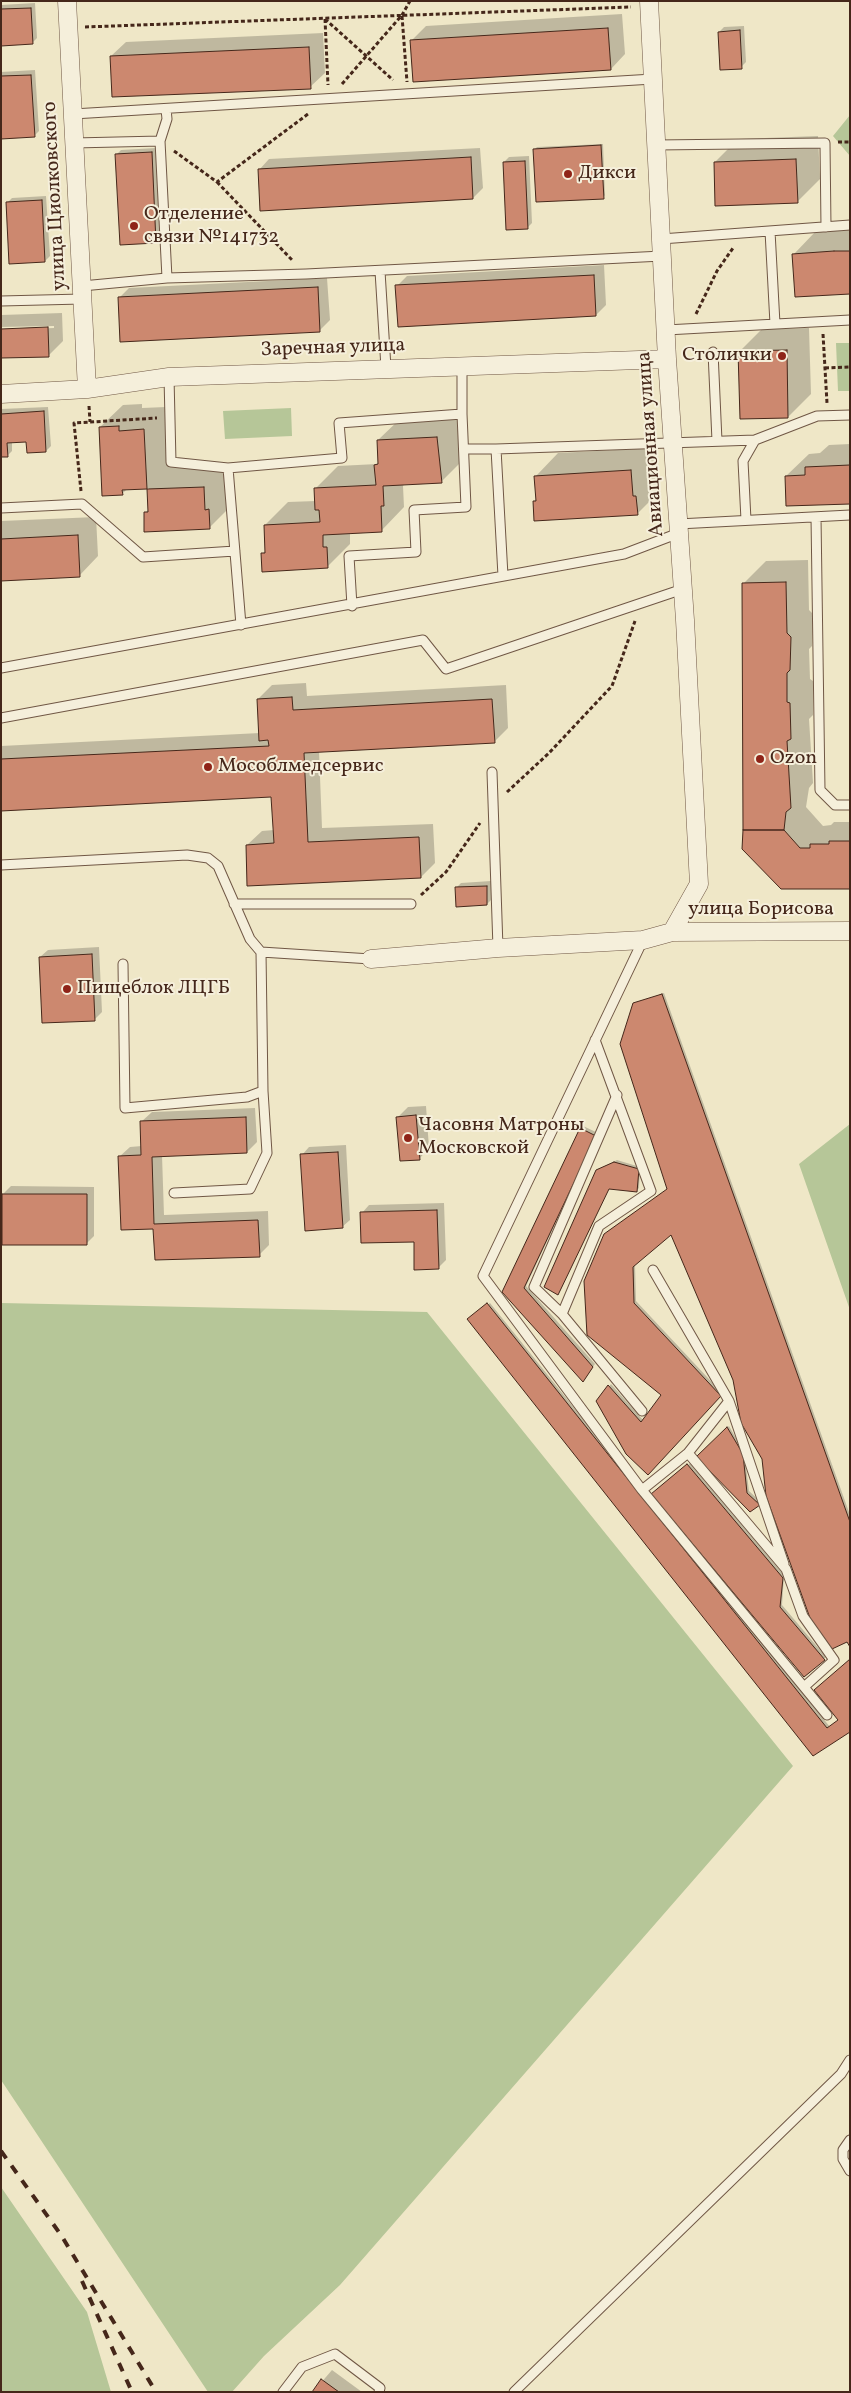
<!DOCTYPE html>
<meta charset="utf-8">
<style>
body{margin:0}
#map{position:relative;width:851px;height:2393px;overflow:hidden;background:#efe7c7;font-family:Vollkorn,serif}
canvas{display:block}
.frame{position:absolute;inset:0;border:2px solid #45271a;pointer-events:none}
</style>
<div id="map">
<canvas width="851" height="2393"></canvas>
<div class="frame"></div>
</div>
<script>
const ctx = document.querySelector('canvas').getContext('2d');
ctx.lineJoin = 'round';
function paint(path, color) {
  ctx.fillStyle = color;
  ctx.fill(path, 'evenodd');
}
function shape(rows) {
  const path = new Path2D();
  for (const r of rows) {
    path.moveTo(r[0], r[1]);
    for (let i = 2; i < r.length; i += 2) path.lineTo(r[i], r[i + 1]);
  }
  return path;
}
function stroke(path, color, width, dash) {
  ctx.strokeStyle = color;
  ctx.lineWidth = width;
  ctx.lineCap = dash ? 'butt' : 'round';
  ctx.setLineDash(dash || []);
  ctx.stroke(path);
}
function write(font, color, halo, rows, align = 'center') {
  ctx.font = font + ' Vollkorn,serif';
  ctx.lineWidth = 4;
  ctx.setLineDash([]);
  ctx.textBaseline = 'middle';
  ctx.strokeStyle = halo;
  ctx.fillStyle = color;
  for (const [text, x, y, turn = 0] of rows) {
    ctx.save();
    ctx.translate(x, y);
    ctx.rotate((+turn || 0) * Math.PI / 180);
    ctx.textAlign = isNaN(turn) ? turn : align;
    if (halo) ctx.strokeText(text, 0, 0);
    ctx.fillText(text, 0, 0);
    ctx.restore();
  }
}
paint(shape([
 [850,115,850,156,833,136],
 [836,343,850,343,850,391,838,391],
 [291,408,292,436,225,439,223,411],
 [850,1124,850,1310,799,1164],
 [1,1303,427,1312,793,1766,340,2285,264,2356,232,2392,208,2392,1,2080],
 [1,2187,87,2312,111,2392,1,2392]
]), '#b6c698');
paint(shape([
 [35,3,37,38,32,43,1,45,1,5],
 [622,14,625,54,611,69,412,40,426,26],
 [744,26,746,62,741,67,719,32,724,27],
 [323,33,325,73,310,87,111,56,126,42],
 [35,70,39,131,34,136,1,138,1,72],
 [818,136,820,179,797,202,715,162,738,139],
 [603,144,605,195,603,198,535,149,537,147],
 [156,148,161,237,156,242,116,155,121,150],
 [480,148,483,188,473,198,259,170,269,159],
 [529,156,532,223,527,228,504,162,509,157],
 [46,196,50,256,45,261,7,203,12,198],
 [850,230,850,293,794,254,816,231],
 [604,265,606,305,596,315,397,286,407,276],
 [327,278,330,320,320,330,119,298,129,288],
 [62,313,63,341,48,356,1,330,54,328,54,326,1,327,1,315],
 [809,328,811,394,788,417,739,352,762,329],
 [142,404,142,408,166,407,168,467,226,464,232,505,209,528,145,513,149,509,149,488,127,489,122,494,100,427,123,405],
 [48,407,51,446,46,451,27,440,12,441,12,451,7,456,1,456,1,409],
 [460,414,464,459,442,481,405,483,403,486,404,507,382,530,350,532,350,544,327,567,263,553,266,550,265,525,288,502,316,501,316,488,338,466,377,464,379,462,378,440,401,418],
 [850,444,850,503,786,476,809,454,820,453,829,445],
 [654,448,655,473,659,473,660,491,637,514,534,501,537,498,536,476,558,453],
 [96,517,98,556,79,576,1,579,1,521],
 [808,560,809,610,813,614,812,646,809,649,810,679,813,681,813,715,809,719,813,783,809,788,806,807,823,826,831,825,834,822,850,822,850,887,782,888,743,584,766,561],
 [306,683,307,696,506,685,508,728,494,742,319,751,322,828,433,824,435,863,421,877,247,845,262,831,274,830,273,796,1,810,1,746,260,733,258,699,272,685],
 [491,881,492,899,487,904,456,888,461,883],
 [99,947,102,1012,95,1019,40,957,48,950],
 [664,993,850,1515,850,1645,763,1459,734,1379,672,1233,635,1264,636,1301,722,1393,648,1474,598,1401,611,1384,643,1420,663,1395,607,1232,669,1189,634,1004],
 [426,1106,429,1148,419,1159,398,1117,408,1107],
 [255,1108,257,1142,247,1152,162,1155,164,1215,268,1211,269,1245,259,1255,154,1228,119,1157,130,1147,142,1146,141,1122,152,1112],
 [583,1126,598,1133,526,1286,595,1364,585,1378,504,1292],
 [346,1145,350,1220,342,1227,302,1155,309,1147],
 [617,1160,640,1167,639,1188,637,1190,609,1188,558,1293,597,1170],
 [11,1186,94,1187,94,1236,86,1244,3,1194],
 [444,1203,446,1260,438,1268,415,1240,362,1213,369,1205],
 [490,1303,830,1727,813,1755,469,1319],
 [729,1426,744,1452,749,1491,761,1502,750,1510,698,1457],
 [690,1463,784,1575,782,1605,826,1657,805,1675,653,1494],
 [332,2370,362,2392,313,2392]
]), '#0003');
const building = shape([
 [31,8,33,44,1,46,1,9,31,8],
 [608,28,611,70,413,82,410,40,608,28],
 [740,30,742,69,720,70,718,32,740,30],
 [309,47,311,89,112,97,110,56,309,47],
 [31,75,35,137,1,139,1,76,31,75],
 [601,145,604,199,536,202,533,149,601,145],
 [152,152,156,243,120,245,115,154,152,152],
 [471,157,473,199,260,211,258,169,471,157],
 [796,159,798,203,715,206,714,162,796,159],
 [525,161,528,229,506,230,503,162,525,161],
 [42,200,45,262,9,264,6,202,42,200],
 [834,251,850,251,850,294,795,297,792,254,834,251],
 [594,275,596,316,398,327,395,285,594,275],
 [318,287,320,332,120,342,118,297,318,287],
 [48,327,49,357,1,358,1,329,48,327],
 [787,350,788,418,740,419,738,351,787,350],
 [44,411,46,452,27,453,26,442,7,443,8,457,1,457,1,414,44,411],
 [119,426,119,431,144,429,147,489,122,490,123,495,102,496,99,427,119,426],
 [437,437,442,483,383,486,384,506,381,506,382,532,323,535,323,547,327,547,328,568,262,572,261,553,265,553,264,525,320,522,319,510,315,510,314,488,376,485,374,465,378,464,377,440,437,437],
 [850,465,850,504,786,506,785,476,805,475,805,467,850,465],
 [631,470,633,496,636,496,638,515,534,521,533,501,536,501,534,476,631,470],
 [204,487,205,510,209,509,210,529,144,532,144,512,148,512,147,489,204,487],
 [78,535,80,577,1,581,1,539,78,535],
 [786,582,787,633,791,637,790,670,787,673,787,702,790,703,791,739,787,741,791,808,786,812,784,830,743,830,742,583,786,582],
 [292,697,293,710,492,699,495,743,304,753,308,842,419,837,421,878,247,886,246,845,274,843,271,797,1,811,1,759,269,746,268,740,259,741,257,699,292,697],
 [743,830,784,830,800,848,810,848,810,844,829,844,829,841,850,841,850,889,781,889,742,849,743,830],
 [487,886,487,905,456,907,455,887,487,886],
 [92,954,95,1021,42,1023,39,957,92,954],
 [662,994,850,1522,850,1647,847,1642,832,1649,810,1618,766,1496,762,1459,741,1423,733,1380,671,1235,633,1267,634,1303,721,1396,648,1475,626,1454,596,1401,608,1385,641,1422,661,1395,587,1335,584,1281,604,1234,667,1189,620,1044,633,1003,662,994],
 [416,1115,420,1160,400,1161,396,1117,416,1115],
 [246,1117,247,1153,152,1157,154,1224,258,1220,260,1257,155,1260,153,1229,121,1230,118,1156,141,1155,140,1121,246,1117],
 [580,1128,596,1136,524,1288,593,1367,583,1382,502,1292,580,1128],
 [338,1152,343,1228,305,1231,300,1154,338,1152],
 [614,1162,639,1169,637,1192,609,1189,558,1295,544,1287,596,1170,614,1162],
 [2,1194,87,1194,87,1245,2,1245,2,1194],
 [437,1210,439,1269,414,1270,414,1242,361,1243,360,1212,437,1210],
 [487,1303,827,1728,838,1720,814,1690,850,1659,850,1732,813,1756,467,1319,487,1303],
 [727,1427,743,1454,747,1493,760,1505,750,1512,696,1457,727,1427],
 [687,1464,783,1578,780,1607,825,1660,804,1677,651,1494,687,1464],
 [321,2379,339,2392,312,2392,321,2379]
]);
paint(building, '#cc886f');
stroke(building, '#45271a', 1);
const service = shape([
 [73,114,653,79],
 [160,141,167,119,166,109],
 [74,143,160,141,167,278],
 [656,145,825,143,826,227],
 [770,231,775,324],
 [661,239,850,225],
 [380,271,386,368],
 [82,286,167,278,306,274,662,256],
 [1,301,82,299],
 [666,330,850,320],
 [713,352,717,441],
 [462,366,462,414],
 [169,377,171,462,228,468,342,458,339,423,462,414,466,507,414,510,416,552,349,556,352,606],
 [464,449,496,449],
 [228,468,241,625],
 [1,508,82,504,143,557,235,551],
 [816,517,820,790,835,805,850,805],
 [746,520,743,461,755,440],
 [678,524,850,515],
 [503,576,496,449,755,440,817,416,850,415],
 [1,668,624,554,679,533],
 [1,718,423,640,446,669,683,589],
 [492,772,498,948],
 [1,865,187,855,208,858,218,866,250,939,261,952,371,959],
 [234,904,411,904],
 [643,940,483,1276,642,1490,827,1715],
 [123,964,125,1108,247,1097,263,1091],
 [595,1040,651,1191,599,1226,562,1314,642,1411],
 [174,1193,250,1189,267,1153,263,1091,261,952],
 [653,1270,729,1401],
 [562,1314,534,1287,617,1095],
 [688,1453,729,1401,784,1564],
 [642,1490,688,1453,786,1569,803,1616,834,1660,804,1687],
 [850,2140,843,2150,843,2159,850,2171],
 [283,2392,302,2367,335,2354,380,2388,379,2392],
 [514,2392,841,2074,850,2060]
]);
const minor = shape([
 [67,1,87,389],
 [1,394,87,389,169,377,667,359],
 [672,932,850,931],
 [371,959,498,948,643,940,672,932,699,884,685,620,667,359,649,1]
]);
stroke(service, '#705745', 11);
stroke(minor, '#705745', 19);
stroke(shape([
 [402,16,407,82],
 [325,19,393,80],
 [325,19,328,85],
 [85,27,631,7],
 [342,84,402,15,410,1],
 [838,142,850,142],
 [174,151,217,182,308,114],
 [217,182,293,261],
 [696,314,717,271,733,248],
 [823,334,827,403],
 [825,368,850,367],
 [89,406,90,422],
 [81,491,74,423,157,418],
 [507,792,549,753,612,686,635,621],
 [421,895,446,872,480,823]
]), '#45271a', 3, [4, 2.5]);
stroke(service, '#f5efdb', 9);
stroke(minor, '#f5efdb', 18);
stroke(shape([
 [1,2151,61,2235,156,2392],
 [82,2281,132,2392]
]), '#45271a', 4, [9, 9]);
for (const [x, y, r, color] of [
 [568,174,5,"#8f2418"],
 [134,226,5,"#8f2418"],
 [782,356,5,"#8f2418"],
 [760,759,5,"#8f2418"],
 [208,767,5,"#8f2418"],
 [67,989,5,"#8f2418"],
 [408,1138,5,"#8f2418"]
]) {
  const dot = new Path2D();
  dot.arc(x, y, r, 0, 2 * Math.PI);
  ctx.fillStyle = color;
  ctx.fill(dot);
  stroke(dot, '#f5efdb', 2);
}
write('20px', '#45271a', '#f5efdb', [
 ["Дикси",578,174],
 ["Отделение",144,215],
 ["связи №141732",144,238],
 ["Столички",772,356,"right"],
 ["Ozon",770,759],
 ["Мособлмедсервис",218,767],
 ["Пищеблок ЛЦГБ",77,989],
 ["Часовня Матроны",418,1126],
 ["Московской",418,1149]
], 'left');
write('20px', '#45271a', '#f5efdb', [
 ["улица Циолковского",56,196,-93],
 ["Заречная улица",333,349,-2],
 ["Авиационная улица",652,444,-94],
 ["улица Борисова",761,910]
]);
</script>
